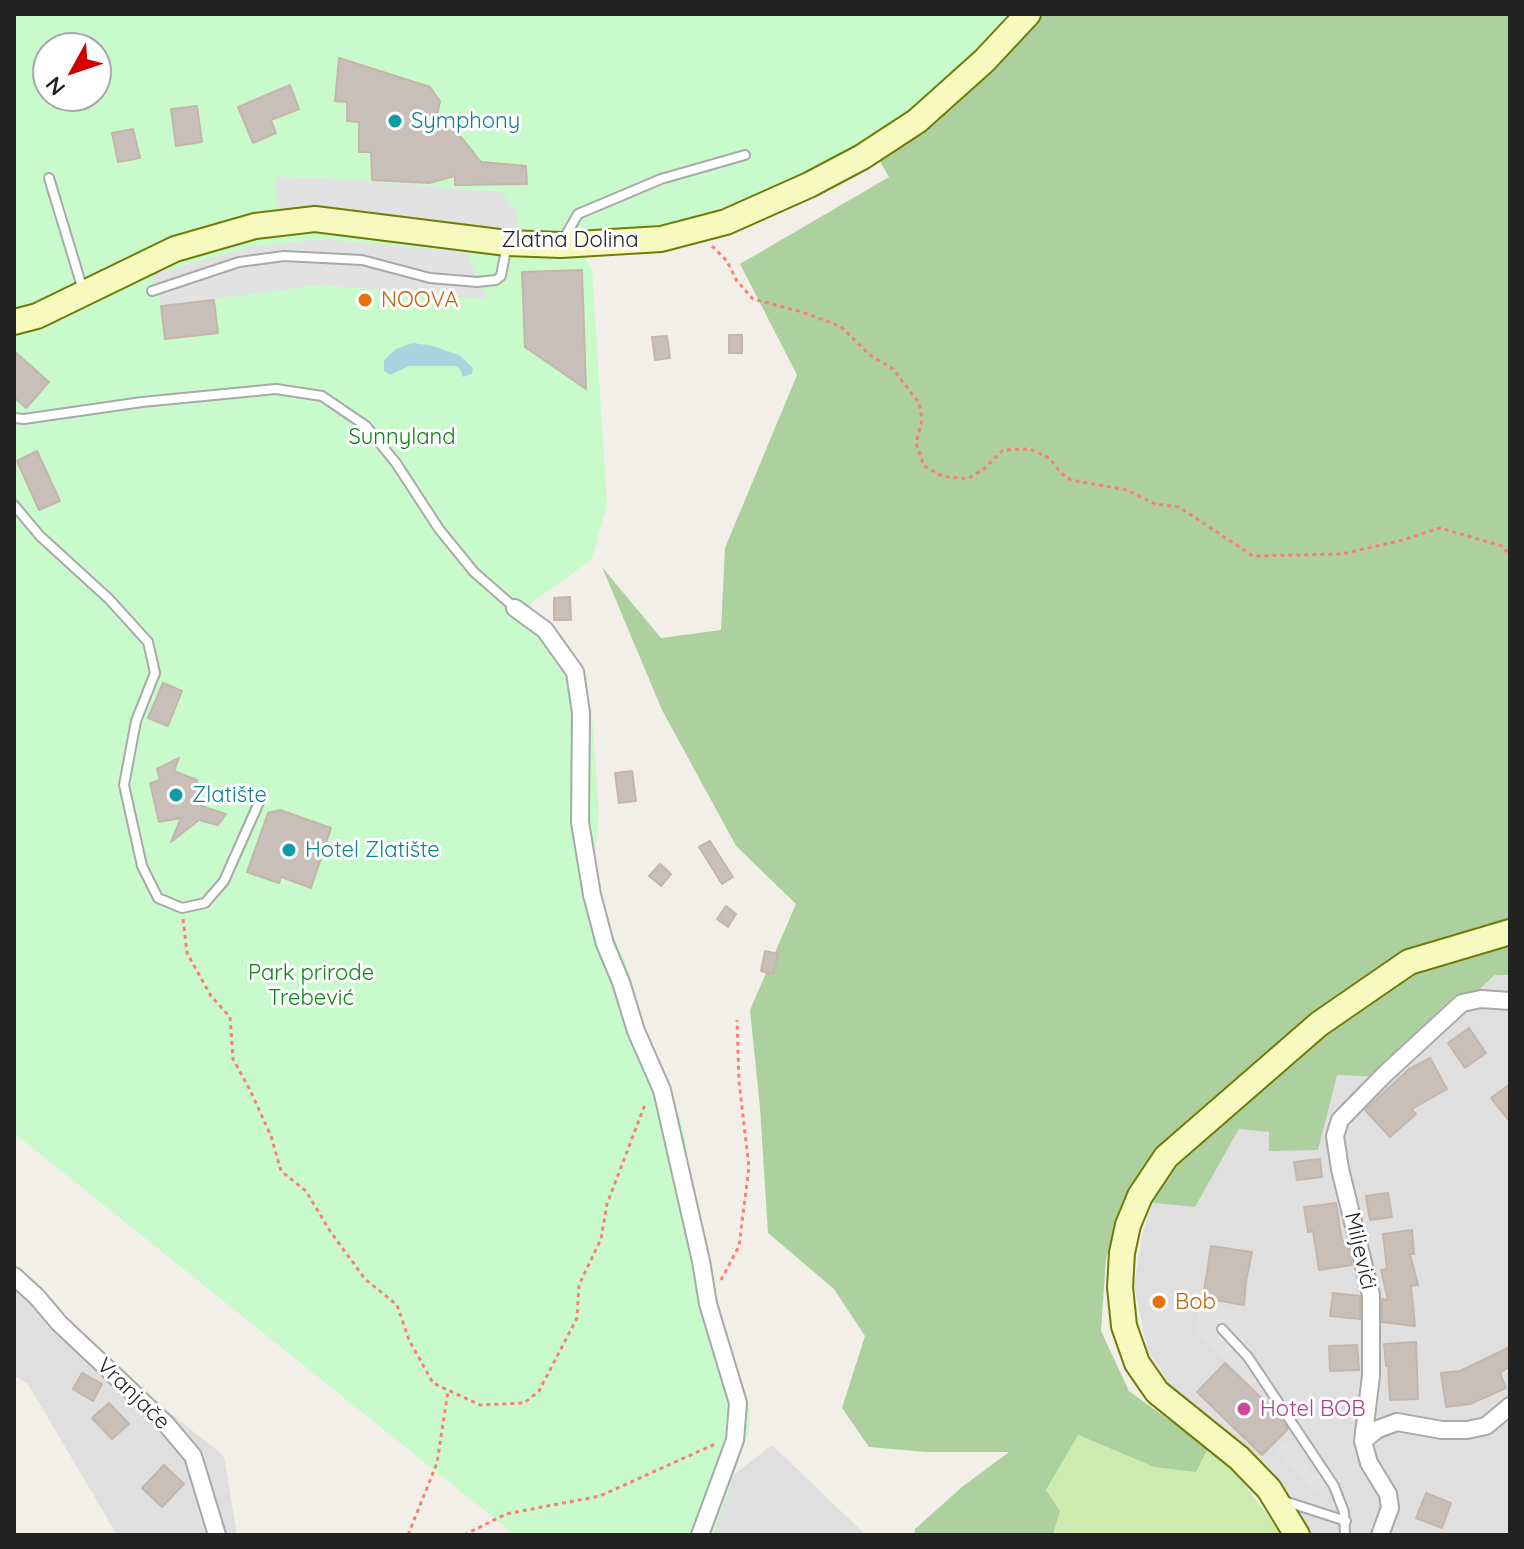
<!DOCTYPE html>
<meta charset="utf-8">
<style>
body{margin:0}
#map{position:relative;width:1524px;height:1549px;overflow:hidden;background:#f2efe9;font-family:Quicksand,sans-serif}
canvas{display:block}
.frame{position:absolute;inset:0;border:16px solid #222;pointer-events:none}
.north{position:absolute;left:32px;top:32px;width:80px;height:80px;box-sizing:border-box;background:#fff;border:2px solid #a7a7a7;border-radius:50%;rotate:230deg;font-size:22px;font-weight:700;line-height:32px;text-align:center;color:#222}
.north::after{content:'';display:block;margin:auto;width:28px;height:36px;background:#d40000;clip-path:polygon(50% 0,100% 100%,50% 72%,0 100%)}
</style>
<div id="map">
<canvas width="1524" height="1549"></canvas>
<div class="frame"></div>
<div class="north">N</div>
</div>
<script>
const ctx = document.querySelector('canvas').getContext('2d');
ctx.lineJoin = 'round';
function paint(path, color) {
  ctx.fillStyle = color;
  ctx.fill(path, 'evenodd');
}
function shape(rows) {
  const path = new Path2D();
  for (const r of rows) {
    path.moveTo(r[0], r[1]);
    for (let i = 2; i < r.length; i += 2) path.lineTo(r[i], r[i + 1]);
  }
  return path;
}
function stroke(path, color, width, dash) {
  ctx.strokeStyle = color;
  ctx.lineWidth = width;
  ctx.lineCap = dash ? 'butt' : 'round';
  ctx.setLineDash(dash || []);
  ctx.stroke(path);
}
function write(font, color, halo, rows, align = 'center') {
  ctx.font = font + ' Quicksand,sans-serif';
  ctx.lineWidth = 6;
  ctx.setLineDash([]);
  ctx.textBaseline = 'middle';
  ctx.strokeStyle = halo;
  ctx.fillStyle = color;
  for (const [text, x, y, turn = 0] of rows) {
    ctx.save();
    ctx.translate(x, y);
    ctx.rotate((+turn || 0) * Math.PI / 180);
    ctx.textAlign = isNaN(turn) ? turn : align;
    if (halo) ctx.strokeText(text, 0, 0);
    ctx.fillText(text, 0, 0);
    ctx.restore();
  }
}
paint(shape([
 [1496,975,1510,975,1510,1535,1307,1535,1292,1499,1242,1445,1176,1395,1147,1349,1134,1285,1142,1236,1152,1203,1195,1207,1239,1129,1270,1132,1269,1150,1337,1075,1445,1020],
 [14,1287,224,1456,237,1535,117,1535,28,1384,14,1376],
 [772,1445,866,1535,656,1535]
]), '#e0dfdf');
paint(shape([
 [1077,1435,1154,1467,1208,1448,1239,1477,1282,1535,1053,1535,1060,1511,1046,1490]
]), '#cdebb0');
paint(shape([
 [462,14,1510,14,1510,975,1495,975,1384,1077,1337,1075,1318,1150,1269,1151,1269,1132,1239,1129,1195,1207,1123,1200,1106,1259,1101,1331,1129,1391,1208,1448,1196,1472,1154,1467,1078,1435,1046,1490,1060,1511,1053,1535,914,1535,915,1529,962,1487,1009,1452,926,1452,869,1447,842,1408,865,1336,834,1289,768,1233,760,1108,750,1010,796,904,736,846,662,710,602,567,661,638,721,630,725,548,797,375,740,264,889,177,812,42]
]), '#add19e');
paint(shape([
 [14,14,1043,14,990,71,842,169,657,236,478,246,518,258,584,257,592,268,607,505,592,559,530,604,534,619,577,672,587,690,593,726,599,814,594,867,602,911,626,963,633,1008,662,1069,684,1130,690,1181,709,1285,729,1356,750,1409,750,1427,713,1535,515,1535,14,1133],
 [48,48,96,48,96,96,48,96]
]), '#c8facc');
paint(shape([
 [276,177,345,179,501,192,517,211,517,230,277,208],
 [322,239,469,252,471,264,481,283,486,299,319,285,161,306,152,274,250,247],
 [1200,1305,1250,1313,1242,1360,1258,1376,1249,1385,1196,1331],
 [1286,1441,1326,1486,1316,1494,1276,1450]
]), '#e2e2e2');
paint(shape([
 [413,343,433,346,459,355,473,368,472,374,463,377,460,369,455,366,409,366,390,375,384,371,384,360,396,349]
]), '#aad3df');
const building = shape([
 [339,58,430,87,440,101,436,122,448,125,462,138,481,162,526,166,527,184,455,185,455,176,429,183,372,180,371,152,359,152,359,122,347,121,347,102,335,101,339,58],
 [290,85,299,109,271,120,276,133,253,143,238,107,290,85],
 [197,106,202,142,176,146,171,109,197,106],
 [133,129,140,158,118,162,112,133,133,129],
 [582,270,586,389,525,347,522,272,582,270],
 [214,300,218,333,165,339,161,306,214,300],
 [729,335,742,335,742,353,729,353,729,335],
 [667,336,670,358,655,360,652,337,667,336],
 [14,351,49,382,26,408,14,397,14,351],
 [37,451,60,501,39,510,17,461,37,451],
 [570,597,571,620,554,620,554,598,570,597],
 [163,683,182,691,168,726,148,718,163,683],
 [179,758,174,771,197,780,201,806,226,814,218,825,199,820,171,842,181,818,159,822,150,783,160,780,157,769,179,758],
 [632,771,636,801,619,803,615,773,632,771],
 [280,810,331,828,311,888,281,877,279,883,247,872,268,813,280,810],
 [710,841,733,877,722,884,699,847,710,841],
 [660,864,671,874,661,886,649,876,660,864],
 [726,906,736,914,728,927,717,919,726,906],
 [765,951,778,954,773,974,761,971,765,951],
 [1469,1028,1486,1053,1465,1068,1448,1043,1469,1028],
 [1430,1058,1447,1089,1412,1109,1416,1114,1390,1137,1365,1110,1408,1070,1430,1058],
 [1510,1084,1510,1122,1491,1098,1510,1084],
 [1320,1159,1322,1177,1297,1180,1294,1162,1320,1159],
 [1388,1193,1392,1217,1370,1220,1366,1196,1388,1193],
 [1336,1203,1342,1241,1346,1241,1352,1265,1319,1270,1313,1231,1308,1232,1304,1207,1336,1203],
 [1412,1230,1414,1254,1410,1254,1418,1285,1411,1286,1415,1326,1382,1322,1382,1299,1388,1300,1381,1270,1387,1269,1383,1234,1412,1230],
 [1211,1246,1252,1252,1246,1281,1244,1305,1203,1298,1211,1246],
 [1333,1293,1360,1296,1360,1319,1330,1316,1333,1293],
 [1416,1342,1418,1399,1390,1400,1388,1366,1386,1366,1384,1344,1416,1342],
 [1357,1345,1359,1370,1330,1371,1329,1346,1357,1345],
 [1510,1347,1510,1366,1500,1373,1506,1388,1470,1404,1446,1407,1441,1373,1460,1371,1510,1347],
 [1225,1363,1276,1412,1288,1429,1262,1455,1197,1392,1225,1363],
 [82,1373,102,1384,93,1401,73,1389,82,1373],
 [109,1403,129,1424,112,1439,92,1418,109,1403],
 [164,1465,184,1484,162,1507,142,1488,164,1465],
 [1426,1493,1451,1503,1442,1528,1416,1518,1426,1493]
]);
paint(building, '#c7bfb8');
stroke(building, '#c4b6ab', 2);
const service = shape([
 [49,178,83,290],
 [563,240,578,214,661,179,745,155],
 [152,291,239,262,284,256,362,260,430,278,477,282,496,280,501,276,507,244],
 [14,418,24,419,142,402,276,389,322,396,366,426,396,463,439,529,474,572,515,608],
 [14,505,40,536,109,599,148,642,155,673,136,721,124,785,142,866,158,898,182,908,205,903,224,881,260,800],
 [1222,1329,1248,1357,1334,1486,1344,1512,1345,1535],
 [1284,1501,1346,1521]
]);
const minor = shape([
 [515,608,545,630,575,672,581,713,580,822,592,895,605,944,621,982,636,1031,662,1090,701,1261,708,1304,738,1403,735,1440,700,1535],
 [14,1276,37,1297,59,1323,166,1424,193,1456,217,1535],
 [1363,1441,1378,1429,1397,1422,1442,1430,1467,1430,1486,1426,1510,1406],
 [1380,1535,1390,1508,1388,1494,1369,1463,1363,1441,1371,1376,1371,1295,1340,1169,1335,1136,1340,1120,1386,1073,1462,1003,1481,999,1510,1001]
]);
const secondary = shape([
 [14,322,37,316,175,249,255,226,315,219,507,243,561,245,661,239,726,222,809,185,862,157,917,121,984,61,1028,14],
 [1297,1535,1269,1489,1239,1458,1157,1392,1137,1363,1124,1326,1120,1287,1122,1253,1128,1225,1140,1196,1166,1157,1319,1024,1409,962,1510,932]
]);
stroke(service, '#a9a9a9', 12);
stroke(minor, '#a9a9a9', 20);
stroke(secondary, '#707d05', 28);
stroke(shape([
 [712,246,727,261,737,281,753,299,802,312,840,326,870,355,893,369,919,403,922,420,916,443,924,466,942,476,967,479,984,469,1003,450,1030,449,1049,458,1061,473,1071,480,1127,490,1155,504,1179,507,1253,556,1342,554,1403,540,1440,528,1502,546,1510,555],
 [183,919,187,953,211,996,230,1017,233,1059,250,1090,271,1136,281,1171,306,1191,330,1231,365,1279,397,1305,409,1340,433,1383,480,1405,524,1403,539,1391,577,1318,579,1285,601,1239,607,1204,644,1107,648,1103],
 [721,1280,739,1246,749,1167,739,1082,737,1020],
 [408,1535,437,1463,448,1391],
 [464,1535,506,1514,600,1496,715,1444]
]), '#fa8072', 3, [4, 4]);
stroke(service, '#fff', 8);
stroke(minor, '#fff', 16);
stroke(secondary, '#f7fabf', 24);
for (const [x, y, r, color] of [
 [395,121,8,"#0f9aa8"],
 [365,300,8,"#e8710a"],
 [176,795,8,"#0f9aa8"],
 [289,850,8,"#0f9aa8"],
 [1159,1302,8,"#e8710a"],
 [1244,1409,8,"#d1479c"]
]) {
  const dot = new Path2D();
  dot.arc(x, y, r, 0, 2 * Math.PI);
  ctx.fillStyle = color;
  ctx.fill(dot);
  stroke(dot, '#fff', 3);
}
write('22px', '#0d838f', '#fff', [
 ["Symphony",411,121],
 ["Zlatište",192,795],
 ["Hotel Zlatište",305,850]
], 'left');
write('22px', '#222', '#fff', [
 ["Zlatna Dolina",570,240],
 ["Miljevići",1360,1251,77],
 ["Vranjače",133,1394,44]
]);
write('22px', '#c56008', '#fff', [
 ["NOOVA",381,300],
 ["Bob",1175,1302]
], 'left');
write('22px', '#0c8416', '#fff', [
 ["Sunnyland",402,437],
 ["Park prirode",311,973],
 ["Trebević",311,998]
]);
write('22px', '#b23c85', '#fff', [
 ["Hotel BOB",1260,1409]
], 'left');
</script>
